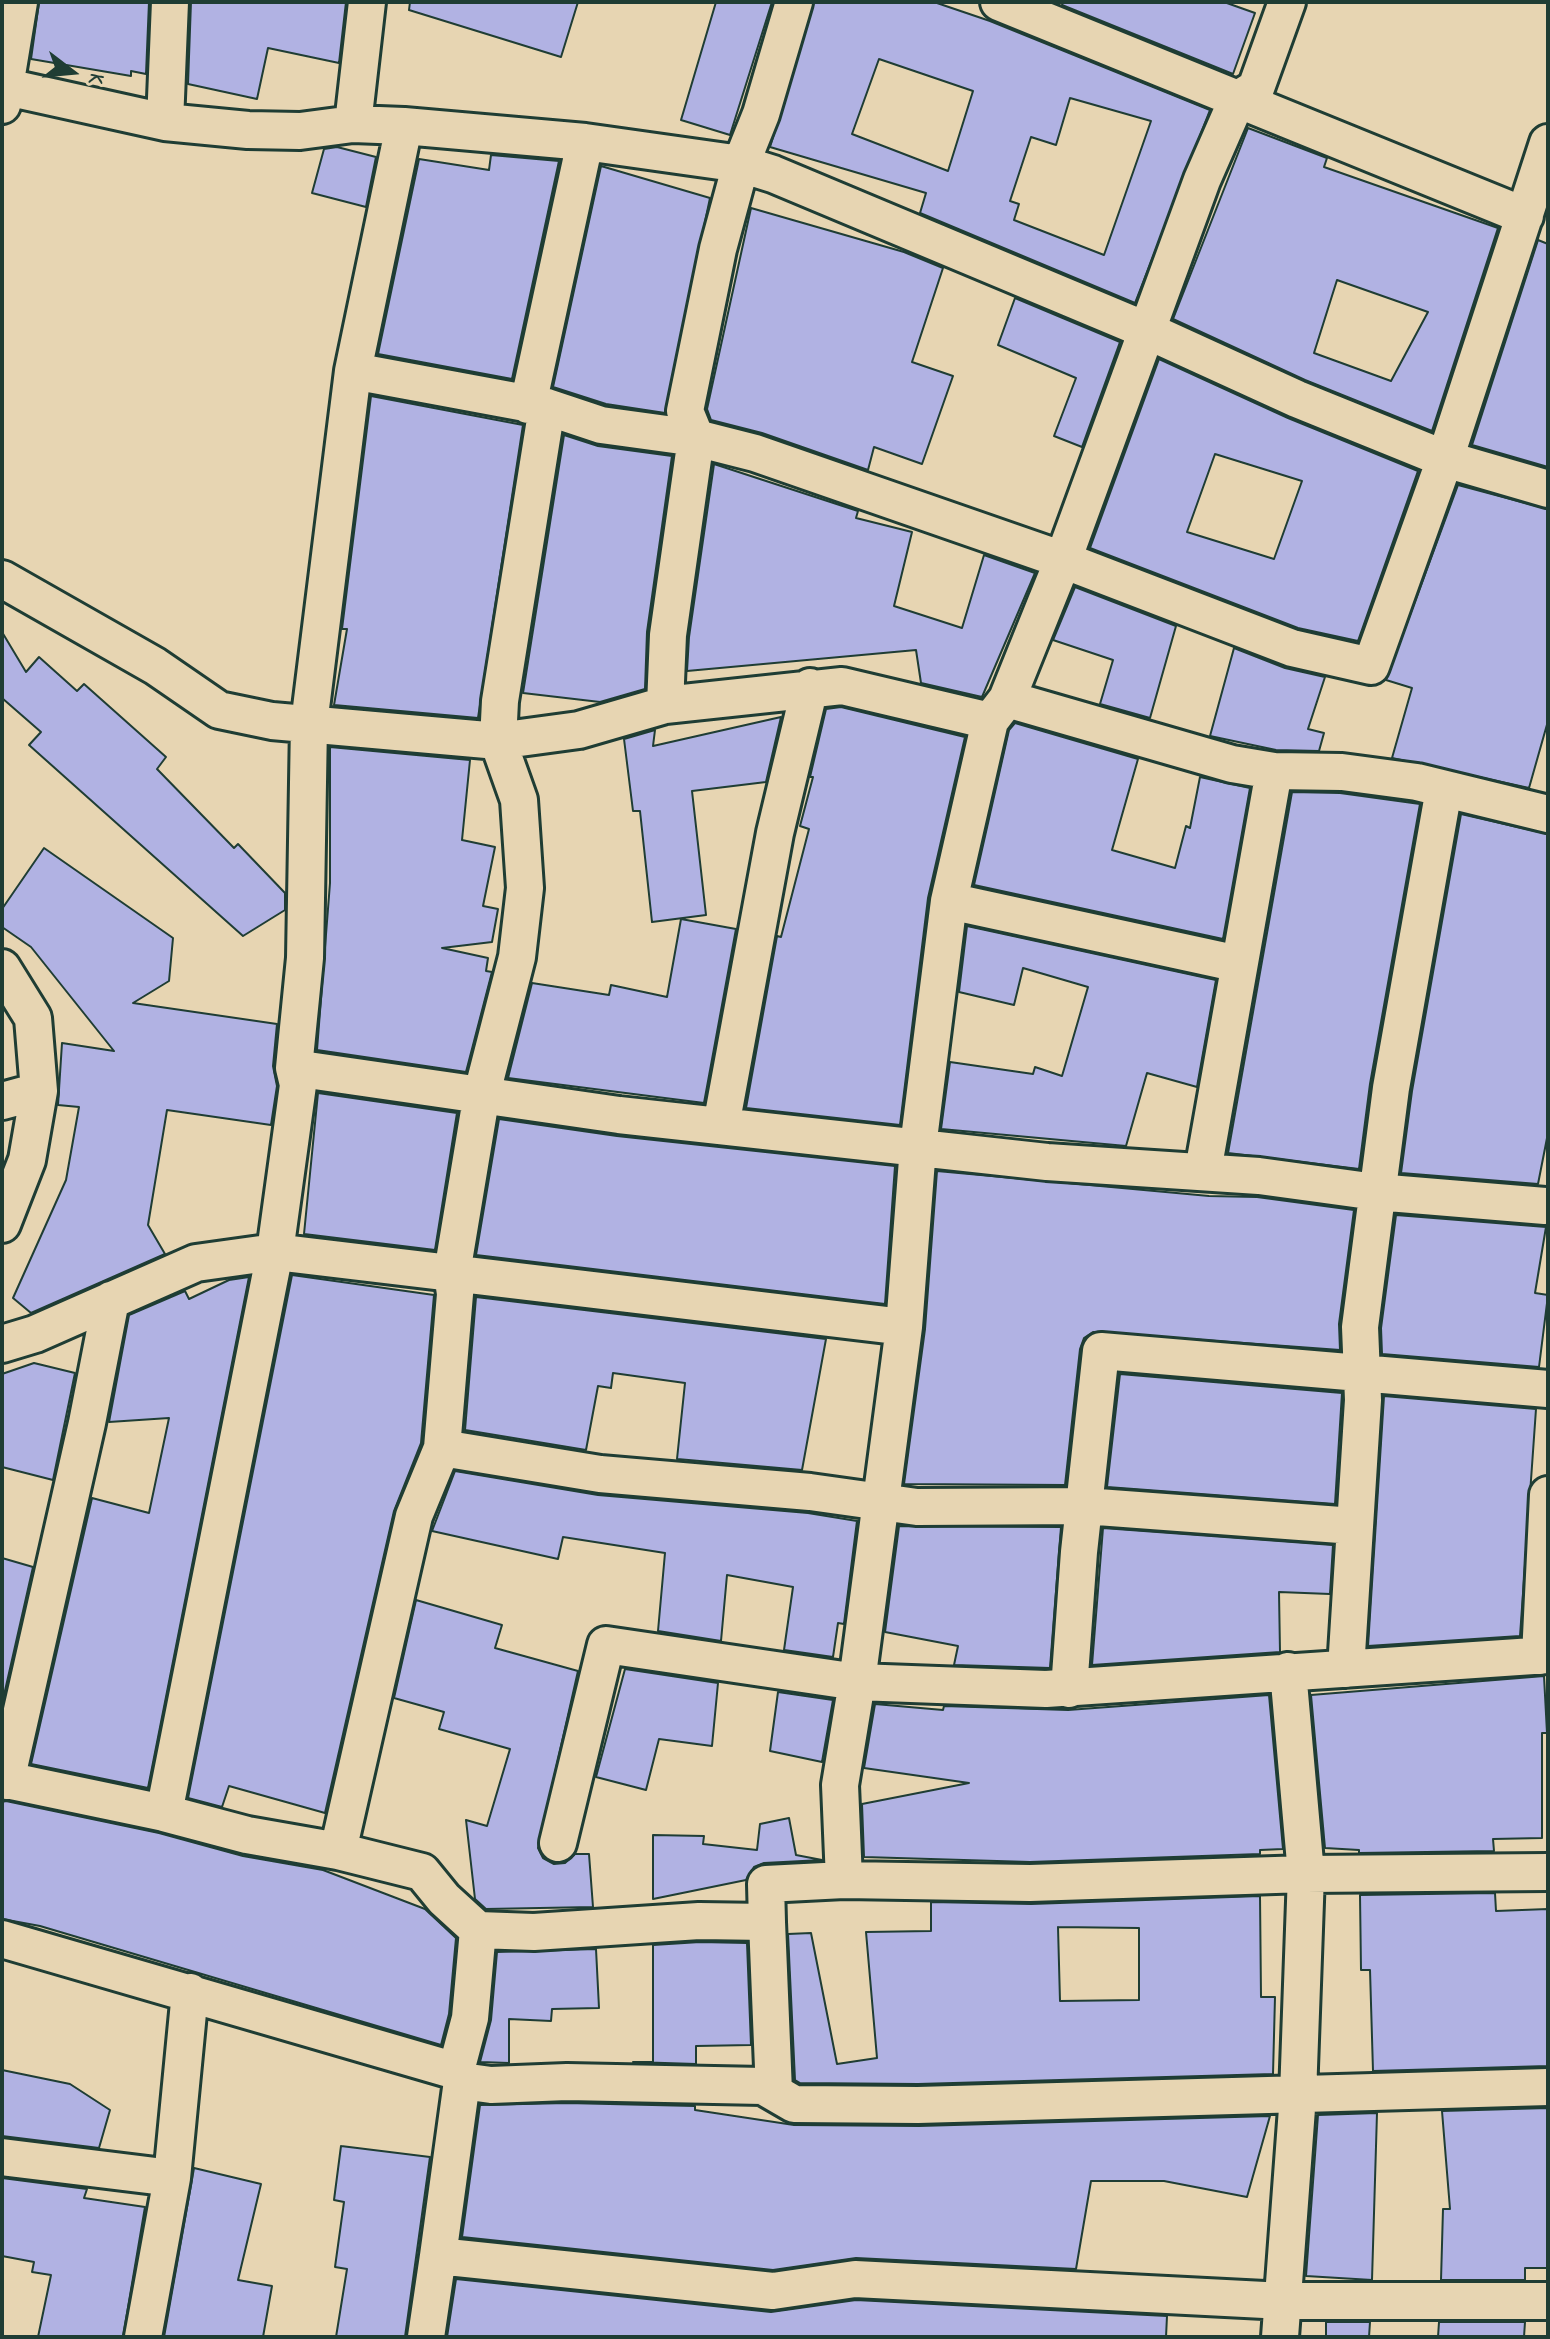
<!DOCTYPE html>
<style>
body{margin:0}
#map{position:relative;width:1550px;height:2339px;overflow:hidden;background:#e7d5b2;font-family:"Indie Flower",sans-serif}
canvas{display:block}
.frame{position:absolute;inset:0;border:4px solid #1f3d34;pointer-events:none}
.north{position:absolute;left:32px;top:32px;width:80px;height:80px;-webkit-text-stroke:6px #e7d5b2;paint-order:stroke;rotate:106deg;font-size:22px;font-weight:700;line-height:32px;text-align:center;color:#1f3d34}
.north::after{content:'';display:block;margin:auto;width:28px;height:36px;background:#1f3d34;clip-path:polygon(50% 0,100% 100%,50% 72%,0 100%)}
</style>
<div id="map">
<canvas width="1550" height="2339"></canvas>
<div class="frame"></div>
<div class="north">K</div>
</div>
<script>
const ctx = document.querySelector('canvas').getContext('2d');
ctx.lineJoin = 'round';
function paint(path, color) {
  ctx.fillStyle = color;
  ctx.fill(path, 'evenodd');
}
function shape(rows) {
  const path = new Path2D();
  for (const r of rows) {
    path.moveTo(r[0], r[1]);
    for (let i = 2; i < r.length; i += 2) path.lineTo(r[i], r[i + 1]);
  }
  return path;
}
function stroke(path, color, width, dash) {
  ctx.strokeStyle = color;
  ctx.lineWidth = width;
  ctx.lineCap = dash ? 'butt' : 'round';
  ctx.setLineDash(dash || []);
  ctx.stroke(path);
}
const building = shape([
 [39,2,149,2,146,74,131,71,131,76,31,59,39,2],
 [191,2,346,2,339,63,268,48,257,99,188,84,191,2],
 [410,2,578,2,561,57,409,10,410,2],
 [716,2,772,2,730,135,681,120,716,2],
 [814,2,934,2,990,21,1210,110,1135,303,920,213,926,193,770,147,814,2],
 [879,59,973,91,948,171,852,134,879,59],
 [1070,98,1151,121,1104,255,1014,220,1019,204,1010,201,1031,137,1056,145,1070,98],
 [1063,2,1224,2,1255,13,1233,74,1062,5,1063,2],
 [1248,128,1327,158,1324,167,1498,228,1432,431,1305,380,1173,319,1248,128],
 [1337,280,1428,312,1391,381,1314,353,1337,280],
 [337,147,376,157,366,207,312,193,324,149,337,147],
 [491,155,559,161,512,379,378,354,419,159,489,170,491,155],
 [601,166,710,198,665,413,606,404,553,387,601,166],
 [751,208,904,252,943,268,912,362,953,376,922,464,874,447,868,470,762,433,711,420,707,409,751,208],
 [1538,240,1548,244,1548,467,1472,445,1538,240],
 [1015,298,1120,342,1082,447,1054,436,1076,378,998,345,1015,298],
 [1159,359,1288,418,1418,471,1358,641,1298,628,1090,548,1159,359],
 [1215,454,1302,481,1274,559,1187,532,1215,454],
 [371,396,523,425,478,718,334,705,347,629,342,629,371,396],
 [564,435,598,446,672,456,647,632,645,689,600,702,523,693,564,435],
 [714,464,858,511,856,518,912,532,894,606,962,628,984,555,1035,573,982,697,921,683,916,650,687,671,689,637,714,464],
 [1458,485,1548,509,1548,721,1529,788,1392,758,1412,688,1386,680,1458,485],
 [1075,587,1176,626,1150,718,1100,704,1113,660,1053,640,1075,587],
 [2,632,26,672,39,657,77,691,84,684,166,757,157,769,234,848,238,844,285,893,285,910,243,936,29,745,41,732,2,698,2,632],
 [1234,648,1285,668,1325,677,1308,729,1324,733,1319,751,1276,750,1210,736,1234,648],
 [841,707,965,737,928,898,900,1125,746,1108,777,936,781,937,809,829,800,826,813,777,810,777,826,709,841,707],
 [781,717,766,782,692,791,706,915,652,922,640,811,633,811,624,739,655,730,653,746,781,717],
 [1015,723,1138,759,1112,850,1175,868,1186,826,1190,828,1200,777,1250,788,1223,939,974,885,1009,730,1015,723],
 [330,747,470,760,462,840,495,847,483,906,498,909,492,942,442,948,488,958,486,971,492,972,466,1072,317,1050,330,883,330,747],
 [1292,792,1340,793,1420,804,1370,1084,1359,1169,1228,1153,1292,792],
 [1461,814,1548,834,1548,1133,1538,1184,1401,1173,1412,1091,1461,814],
 [44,848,173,938,169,981,133,1003,277,1024,273,1066,277,1086,271,1125,167,1110,148,1225,165,1254,31,1313,13,1298,66,1180,79,1107,58,1105,62,1043,114,1051,31,947,2,927,2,909,44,848],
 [681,919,736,929,704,1103,508,1078,532,983,609,995,611,985,667,997,681,919],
 [967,926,1216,980,1197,1087,1147,1073,1126,1146,941,1129,950,1062,1033,1074,1035,1067,1062,1076,1088,987,1023,968,1014,1005,959,992,967,926],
 [318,1093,457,1113,435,1250,304,1234,318,1093],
 [499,1119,617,1136,895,1166,885,1304,476,1255,499,1119],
 [937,1171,1209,1196,1257,1197,1354,1210,1339,1324,1340,1350,1093,1332,1084,1338,1080,1349,1065,1485,904,1484,925,1329,937,1171],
 [1396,1215,1546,1227,1535,1293,1548,1295,1539,1367,1382,1354,1381,1328,1396,1215],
 [292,1275,434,1295,421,1443,394,1511,325,1813,229,1786,222,1807,188,1798,292,1275],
 [249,1277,148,1788,31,1764,92,1498,149,1513,169,1418,109,1422,129,1315,185,1291,189,1299,229,1280,249,1277],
 [476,1297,826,1339,802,1470,677,1459,685,1383,613,1373,611,1388,598,1386,586,1450,465,1430,476,1297],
 [34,1363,75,1373,53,1480,2,1467,2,1374,34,1363],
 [1120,1374,1342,1393,1335,1504,1107,1487,1120,1374],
 [1384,1396,1536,1409,1520,1636,1368,1646,1384,1396],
 [455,1471,598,1495,808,1513,857,1521,844,1624,838,1623,833,1657,784,1650,793,1587,727,1575,721,1641,658,1631,665,1553,563,1537,558,1559,432,1531,455,1471],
 [899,1526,1061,1527,1050,1668,954,1665,958,1646,885,1632,899,1526],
 [1103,1528,1333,1545,1330,1594,1279,1592,1280,1652,1092,1665,1103,1528],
 [2,1558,33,1567,2,1704,2,1558],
 [416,1600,502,1625,495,1648,578,1671,538,1848,543,1858,554,1864,565,1863,575,1854,589,1854,593,1907,486,1909,475,1899,466,1820,487,1826,510,1749,439,1729,444,1712,394,1698,416,1600],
 [625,1669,718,1683,712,1746,659,1739,646,1790,596,1777,625,1669],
 [1544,1676,1547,1733,1542,1733,1542,1838,1493,1839,1494,1851,1359,1853,1359,1850,1325,1848,1311,1695,1544,1676],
 [778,1692,833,1700,822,1762,770,1751,778,1692],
 [1269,1695,1283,1849,1260,1850,1260,1854,1030,1862,864,1857,862,1804,969,1783,864,1768,875,1704,943,1710,944,1706,1068,1710,1269,1695],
 [6,1801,159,1833,243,1856,323,1870,425,1909,456,1938,449,2014,441,2045,40,1926,2,1919,2,1802,6,1801],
 [789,1818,796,1855,822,1860,764,1863,754,1867,746,1880,653,1899,653,1835,704,1836,703,1844,757,1850,760,1824,789,1818],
 [1495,1893,1496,1911,1548,1909,1548,2066,1373,2071,1370,1970,1361,1970,1360,1895,1495,1893],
 [1260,1896,1261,1997,1275,1997,1273,2074,918,2084,800,2083,795,2080,788,1934,811,1933,837,2064,877,2058,866,1932,931,1931,931,1902,1031,1904,1260,1896],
 [1058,1927,1139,1928,1139,2000,1060,2001,1058,1927],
 [700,1942,747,1943,751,2045,696,2046,696,2064,633,2062,653,2062,653,1945,700,1942],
 [596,1949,599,2008,552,2009,551,2021,509,2019,509,2063,480,2062,491,2020,497,1952,596,1949],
 [2,2070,70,2084,110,2110,99,2148,2,2136,2,2070],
 [567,2103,695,2106,695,2110,794,2125,919,2126,1270,2116,1247,2197,1164,2181,1091,2181,1076,2269,856,2258,773,2270,462,2237,480,2105,567,2103],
 [1548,2108,1548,2268,1525,2268,1525,2280,1441,2280,1443,2209,1450,2209,1442,2111,1548,2108],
 [1377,2113,1372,2280,1306,2276,1318,2115,1377,2113],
 [341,2146,430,2157,405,2337,336,2337,347,2269,335,2267,344,2202,334,2200,341,2146],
 [194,2168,261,2184,238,2280,272,2286,263,2337,164,2337,194,2168],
 [2,2178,87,2189,84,2198,145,2207,123,2337,38,2337,51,2275,32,2272,34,2262,2,2256,2,2178],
 [456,2279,771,2312,856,2300,1167,2316,1166,2337,447,2337,456,2279],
 [1326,2322,1370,2322,1369,2337,1326,2337,1326,2322],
 [1439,2322,1525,2322,1524,2337,1438,2337,1439,2322]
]);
paint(building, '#b1b2e3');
stroke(building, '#1f3d34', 2);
const street = shape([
 [999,2,1525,216],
 [1287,2,1256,88,1237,100,1202,180,1063,560,1007,699,1232,764,1274,771,1342,772,1417,782,1548,814],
 [2,86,165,122,248,130,300,131,353,124,404,126,585,142,741,164,773,174,1148,331,1297,399,1445,459,1548,489],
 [2,105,19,2],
 [165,122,170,2],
 [353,124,367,2],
 [404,126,353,371,547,407,601,425,696,438,755,453,1063,560,1292,648,1371,666,1445,459,1548,143],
 [353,371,309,724,305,958,294,1068,298,1085,275,1252,904,1327,918,1147,949,901,990,721,1007,699],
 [528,405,585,142],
 [547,407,500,701,498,741,519,800,525,888,517,957,482,1093,452,1273,455,1294,442,1448,600,1474,810,1492,917,1507,1084,1506,1354,1526],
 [2,579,155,666,219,710,272,721,498,741,579,730,665,705,842,686,990,721],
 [665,705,668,635,696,438,685,411,718,249,741,164,761,114,794,2],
 [949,901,1239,964],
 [2,968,33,1018,39,1091],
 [294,1068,619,1115,1047,1162,1259,1176,1376,1192,1545,1206],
 [2,1101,39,1091,27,1160,2,1224],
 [721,1126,775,833,810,687],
 [1203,1171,1274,771],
 [2,1344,35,1334,196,1263,275,1252,164,1813],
 [442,1448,414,1516,338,1851,422,1872,444,1899,478,1930,470,2018,456,2071,462,2081,491,2085,567,2082,763,2086,794,2104,918,2105,1548,2087],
 [1540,1656,1548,1495],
 [1346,1669,1363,1400,1360,1327,1391,1088,1444,789],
 [1069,1689,1079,1552,1101,1351,1548,1389],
 [2,1779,164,1813,247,1835,338,1851],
 [6,1781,87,1423,111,1300],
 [558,1843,606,1645,857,1682,1046,1689,1548,1655],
 [844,1880,840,1785,857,1682,904,1327],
 [767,1922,774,2092],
 [478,1930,534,1932,699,1921,767,1922,766,1884,844,1880,1030,1883,1306,1874,1548,1872],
 [2,1939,456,2071],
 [462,2081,438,2256,773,2291,855,2279,1284,2301,1548,2301],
 [2,2157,172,2178,143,2337],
 [172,2178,190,1992],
 [426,2337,438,2256],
 [1280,2337,1298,2095,1306,1874,1288,1671]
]);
stroke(street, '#1f3d34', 42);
stroke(street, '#e7d5b2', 36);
</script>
